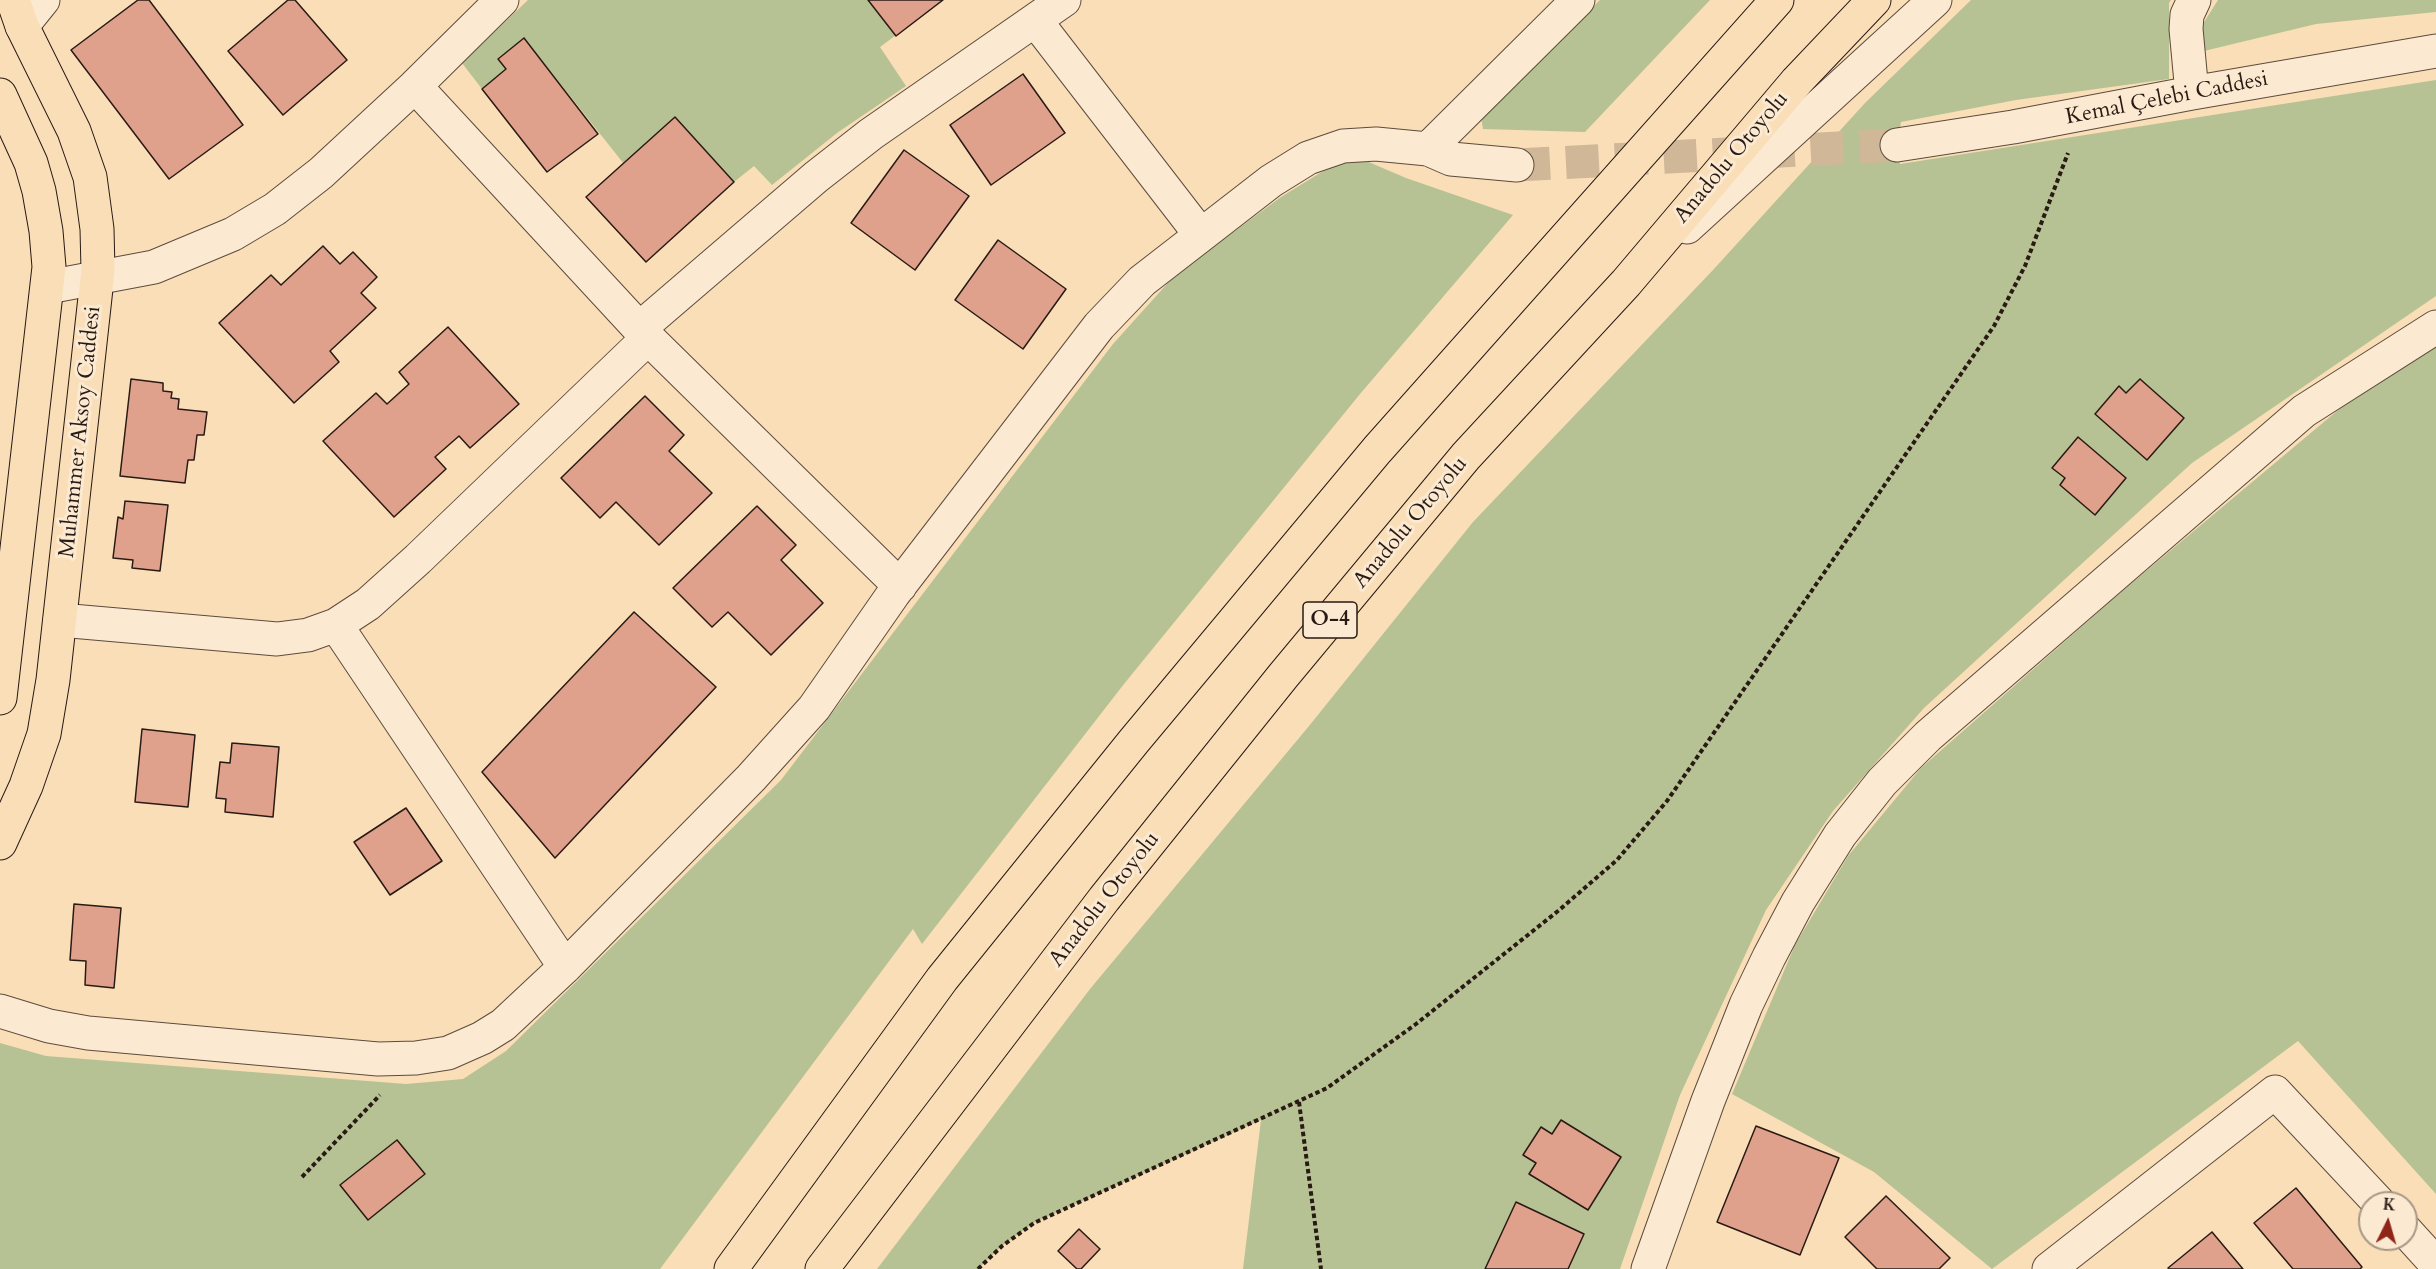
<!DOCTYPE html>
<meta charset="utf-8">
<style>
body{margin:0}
#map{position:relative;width:2436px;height:1269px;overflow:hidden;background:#f9deb8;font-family:Cardo,serif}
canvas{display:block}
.north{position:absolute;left:2358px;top:1191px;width:60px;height:60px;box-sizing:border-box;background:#fbead1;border:2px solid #a79785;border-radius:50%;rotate:5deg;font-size:16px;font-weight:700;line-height:24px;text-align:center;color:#291a14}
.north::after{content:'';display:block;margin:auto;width:21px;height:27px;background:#8f2418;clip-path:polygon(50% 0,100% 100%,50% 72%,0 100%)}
</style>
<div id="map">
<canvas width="2436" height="1269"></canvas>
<div class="north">K</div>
</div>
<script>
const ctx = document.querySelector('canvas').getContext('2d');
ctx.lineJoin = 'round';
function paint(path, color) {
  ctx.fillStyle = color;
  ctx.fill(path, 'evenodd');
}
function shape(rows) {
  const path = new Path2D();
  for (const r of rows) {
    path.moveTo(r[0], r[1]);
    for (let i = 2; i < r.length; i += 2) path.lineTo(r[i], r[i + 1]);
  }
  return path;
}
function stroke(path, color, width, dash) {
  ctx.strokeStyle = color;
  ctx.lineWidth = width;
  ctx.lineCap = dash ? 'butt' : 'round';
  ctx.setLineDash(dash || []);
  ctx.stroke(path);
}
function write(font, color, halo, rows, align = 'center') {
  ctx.font = font + ' Cardo,serif';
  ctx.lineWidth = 6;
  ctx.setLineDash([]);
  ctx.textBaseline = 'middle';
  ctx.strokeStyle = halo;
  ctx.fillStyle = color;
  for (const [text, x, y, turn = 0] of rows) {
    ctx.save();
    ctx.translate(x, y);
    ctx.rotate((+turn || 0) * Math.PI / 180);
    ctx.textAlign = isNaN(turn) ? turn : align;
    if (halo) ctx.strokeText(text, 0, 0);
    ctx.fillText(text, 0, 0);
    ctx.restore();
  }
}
paint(shape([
 [528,0,943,0,880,47,906,86,837,133,772,185,754,166,734,182,675,118,624,164,524,38,498,58,506,69,482,89,462,63],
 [1600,0,1710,0,1585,132,1483,129,1481,117],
 [1971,0,2171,0,2169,3,2169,79,2016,100,1901,122,1897,145,1900,164,2436,80,2436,296,2192,463,1924,708,1833,811,1766,910,1680,1095,1620,1269,1243,1269,1261,1120,1034,1223,1002,1246,978,1269,877,1269,1090,989,1309,726,1473,522,1713,270,1865,103],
 [2218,0,2436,0,2436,12,2316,24,2204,51,2201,27],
 [1364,160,1406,178,1513,215,1360,394,1124,684,922,944,913,929,660,1269,0,1269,0,1043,46,1056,406,1084,463,1079,506,1051,781,780,1113,344,1175,275,1281,197,1333,165],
 [2436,346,2436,1194,2298,1041,1992,1269,1874,1172,1732,1094,1795,945,1848,856,1921,768,2121,592,2362,390]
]), '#b7c294');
const building = shape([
 [138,0,149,0,243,125,169,179,71,50,138,0],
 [288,0,295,0,347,60,283,115,228,51,288,0],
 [868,0,943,0,896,36,868,0],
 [524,38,598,134,547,172,482,89,506,69,498,59,524,38],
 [1023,74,1065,133,991,185,950,125,1023,74],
 [675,117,734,182,646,262,586,197,675,117],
 [904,150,969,196,915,270,851,223,904,150],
 [998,240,1066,289,1023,349,955,300,998,240],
 [323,246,340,264,353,252,377,277,361,293,376,308,330,351,339,362,294,403,219,323,271,275,281,285,323,246],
 [448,327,519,404,470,448,459,436,435,457,446,469,394,517,323,441,376,393,387,404,409,384,399,372,448,327],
 [131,379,163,383,163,391,172,392,171,398,179,399,178,409,207,412,204,435,197,435,194,460,188,460,185,483,120,476,131,379],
 [2140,379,2184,418,2147,460,2095,414,2119,386,2126,393,2140,379],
 [645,396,684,435,669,451,712,493,659,545,616,502,600,518,561,478,645,396],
 [2078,437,2126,478,2095,515,2060,485,2065,478,2052,468,2078,437],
 [125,501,168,505,160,571,132,568,133,560,113,558,118,517,123,519,125,501],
 [757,506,796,545,781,560,823,603,771,655,728,612,712,627,673,588,757,506],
 [634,612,716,687,555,858,482,772,634,612],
 [142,729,195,735,188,807,135,802,142,729],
 [232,743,279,747,273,817,225,812,226,799,216,798,220,762,230,763,232,743],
 [406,808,442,861,390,895,354,842,406,808],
 [74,904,121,908,114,988,85,985,86,961,70,960,74,904],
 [1561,1120,1621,1157,1588,1210,1529,1174,1536,1163,1523,1155,1541,1127,1552,1134,1561,1120],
 [1756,1126,1839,1158,1800,1255,1717,1222,1756,1126],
 [397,1140,425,1174,368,1220,340,1185,397,1140],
 [2296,1188,2362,1267,2360,1269,2293,1269,2254,1223,2296,1188],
 [1886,1196,1950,1258,1939,1269,1877,1269,1845,1237,1886,1196],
 [1516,1202,1584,1234,1568,1269,1485,1269,1516,1202],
 [1079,1229,1100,1249,1081,1269,1077,1269,1058,1251,1079,1229],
 [2212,1232,2243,1269,2169,1269,2168,1268,2212,1232]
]);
paint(building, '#e0a18c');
stroke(building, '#291a14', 1.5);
stroke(shape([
 [1517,165,1897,145]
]), '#cfb797', 33, [33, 16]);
const minor = shape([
 [502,0,415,86,648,338],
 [1035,20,1200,234],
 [22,26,43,0],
 [2192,93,2186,29,2187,15,2194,0],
 [1897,145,2013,127,2192,93,2436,51],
 [1428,149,1451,159,1517,165],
 [1687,227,1935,0],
 [48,287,154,267,233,234,275,209,321,173,415,86],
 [640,328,816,177,871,134,1064,0],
 [60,620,277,639,308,635,336,625,368,604,418,559,648,338,900,586],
 [336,625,565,967],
 [0,1011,49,1026,88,1033,378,1059,416,1058,448,1053,482,1038,503,1025,565,967,751,778,814,708,894,593,1099,326,1142,281,1271,181,1308,158,1343,146,1376,144,1428,149,1578,0],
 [2406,1231,2436,1264],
 [1648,1269,1708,1101,1746,1005,1769,957,1798,902,1840,835,1882,782,1928,736,2304,411,2436,327],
 [2049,1269,2275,1092,2379,1203]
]);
const major = shape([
 [0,95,31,163,39,191,46,231,49,267,0,698],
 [0,843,26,786,44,734,53,680,98,270,97,229,90,177,74,131,22,26,13,0]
]);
const highway = shape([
 [731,1269,942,979,1134,741,1377,450,1777,0],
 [822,1269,1104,899,1283,676,1466,456,1626,283,1797,81,1874,0]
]);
stroke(minor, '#5d4b3d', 35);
stroke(major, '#291a14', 35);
stroke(highway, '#291a14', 35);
stroke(shape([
 [1299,1102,1321,1269],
 [302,1177,380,1095],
 [978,1269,1002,1246,1034,1223,1327,1088,1416,1024,1558,911,1617,860,1667,801,1994,326,2025,266,2068,153]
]), '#291a14', 4, [4.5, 3]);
stroke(minor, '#fbead1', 33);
stroke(major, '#f9deb8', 33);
stroke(highway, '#f9deb8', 33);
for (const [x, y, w] of [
 [1330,620,54]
]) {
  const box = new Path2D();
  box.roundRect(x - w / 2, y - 18, w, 36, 4.5);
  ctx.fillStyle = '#fbead1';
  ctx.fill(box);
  stroke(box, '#291a14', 1.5);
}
write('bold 21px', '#291a14', null, [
 ["O-4",1330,620]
]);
write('22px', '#291a14', '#fbead1', [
 ["Kemal Çelebi Caddesi",2167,99,-11],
 ["Anadolu Otoyolu",1732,158,-50],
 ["Muhammer Aksoy Caddesi",81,432,-84],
 ["Anadolu Otoyolu",1411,523,-50],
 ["Anadolu Otoyolu",1105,900,-52]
]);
</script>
